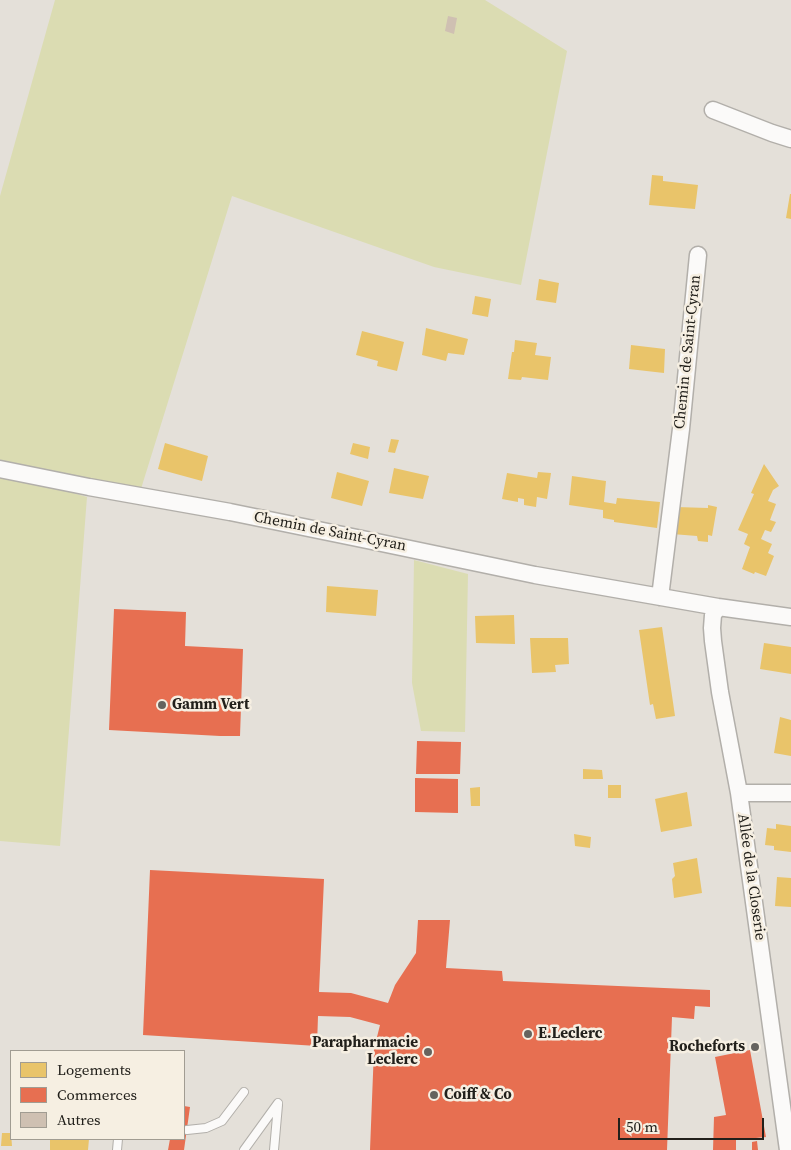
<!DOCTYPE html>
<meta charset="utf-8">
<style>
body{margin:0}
#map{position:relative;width:791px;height:1150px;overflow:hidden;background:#e4e0d9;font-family:"Source Serif 4",serif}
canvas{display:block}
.legend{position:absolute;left:10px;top:1050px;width:175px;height:90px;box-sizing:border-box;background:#f6efe2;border:1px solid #a19c92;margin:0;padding:6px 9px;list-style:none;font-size:15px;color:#22201b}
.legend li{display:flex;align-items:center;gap:10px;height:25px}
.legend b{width:25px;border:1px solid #a19c92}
.scale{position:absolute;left:618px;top:1118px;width:146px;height:22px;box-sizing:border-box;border:2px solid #22201b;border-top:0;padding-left:6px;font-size:15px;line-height:18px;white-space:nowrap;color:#22201b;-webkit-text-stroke:4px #f6efe2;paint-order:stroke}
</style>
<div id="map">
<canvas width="791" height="1150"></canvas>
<ul class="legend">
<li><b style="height:14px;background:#e9c46a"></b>Logements</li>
<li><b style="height:14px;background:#e76f51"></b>Commerces</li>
<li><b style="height:14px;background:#cfc0b2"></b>Autres</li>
</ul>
<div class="scale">50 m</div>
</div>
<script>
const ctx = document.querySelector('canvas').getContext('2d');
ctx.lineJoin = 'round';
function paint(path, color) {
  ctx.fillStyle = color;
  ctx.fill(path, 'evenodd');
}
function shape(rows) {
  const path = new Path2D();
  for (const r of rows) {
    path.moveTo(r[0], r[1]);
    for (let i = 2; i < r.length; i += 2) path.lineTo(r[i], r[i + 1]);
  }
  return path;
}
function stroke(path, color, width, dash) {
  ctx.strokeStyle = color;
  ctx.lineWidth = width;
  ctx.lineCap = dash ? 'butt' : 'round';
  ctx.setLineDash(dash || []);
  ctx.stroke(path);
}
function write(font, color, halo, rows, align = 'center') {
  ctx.font = font + ' "Source Serif 4",serif';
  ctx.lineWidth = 5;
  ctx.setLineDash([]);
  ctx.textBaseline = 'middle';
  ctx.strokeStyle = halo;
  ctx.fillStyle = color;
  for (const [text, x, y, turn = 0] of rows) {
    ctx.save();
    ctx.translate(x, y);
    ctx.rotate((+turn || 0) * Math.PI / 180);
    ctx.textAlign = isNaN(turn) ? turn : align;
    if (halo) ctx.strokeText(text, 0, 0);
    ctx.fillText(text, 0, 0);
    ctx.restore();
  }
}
paint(shape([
 [55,0,485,0,567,51,521,285,434,267,232,196,140,492,0,463,0,196],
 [0,472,87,497,60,846,0,841],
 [414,560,468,574,465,732,421,731,412,683]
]), '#dbdcb2');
paint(shape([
 [652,175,663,176,663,181,698,185,695,209,649,205],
 [790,194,791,194,791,219,786,218],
 [539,279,559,283,556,303,536,300],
 [475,296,491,299,488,317,472,314],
 [426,328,468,339,464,355,448,353,446,361,422,355],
 [362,331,404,342,397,371,377,366,378,361,356,355],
 [515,340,537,343,535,355,551,357,548,380,522,377,521,380,508,379,512,352,514,352],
 [631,345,665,349,664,373,629,369],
 [391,439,399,440,395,453,388,452],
 [165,443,208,456,202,481,158,469],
 [353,443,370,447,368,459,350,454],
 [764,464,779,486,773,490,768,501,776,504,770,520,776,522,771,532,765,530,761,539,772,544,768,553,774,556,766,576,755,572,754,574,742,569,750,547,744,544,748,534,738,530,754,494,751,493],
 [394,468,429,476,423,499,389,493],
 [337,472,369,481,362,506,331,498],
 [538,472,551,473,547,499,537,497,536,507,524,505,524,499,518,498,518,502,502,499,507,473,537,478],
 [572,476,606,481,604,502,616,504,617,498,660,502,657,528,614,522,614,520,603,518,603,510,569,505],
 [708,505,717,507,712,536,708,535,708,542,698,541,697,536,672,534,676,507,708,508],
 [327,586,378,590,376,616,326,612],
 [514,615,515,644,476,643,475,616],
 [662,627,675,716,656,719,653,704,650,705,639,630],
 [530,638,568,638,569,664,555,665,556,672,532,673],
 [764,643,791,647,791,674,760,669],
 [780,717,791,720,791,756,774,753],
 [583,769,602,770,603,779,583,779],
 [608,785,621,785,621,798,608,798],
 [480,787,480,806,471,806,470,788],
 [687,792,692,826,661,832,655,799],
 [776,824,791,826,791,852,774,850,774,846,765,845,767,828,776,829],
 [574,834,591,837,590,848,575,846],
 [697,858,702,893,674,898,672,879,675,876,673,863],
 [777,877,791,878,791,907,775,906],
 [2,1133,11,1133,12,1146,1,1146],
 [50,1139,89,1139,88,1150,50,1150]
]), '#e9c46a');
paint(shape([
 [114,609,186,612,185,646,243,649,240,736,220,736,109,730],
 [417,741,461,742,460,774,416,774],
 [415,778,458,779,458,813,415,812],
 [150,870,324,879,319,992,351,993,388,1003,395,985,416,953,418,920,450,920,446,968,502,971,503,981,710,990,710,1007,695,1006,694,1019,672,1017,667,1150,370,1150,374,1049,380,1025,350,1017,318,1016,317,1046,143,1035],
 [750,1050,766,1137,736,1140,736,1150,713,1150,714,1117,726,1115,715,1057],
 [184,1106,190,1107,184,1150,168,1150,170,1139,184,1139],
 [757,1141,758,1150,752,1150,752,1142]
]), '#e76f51');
paint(shape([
 [448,16,457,18,454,34,445,31]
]), '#cfc0b2');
const lane = shape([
 [187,1130,206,1128,222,1121,244,1092],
 [117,1150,118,1139],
 [244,1150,278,1103],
 [274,1150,278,1105]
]);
const street = shape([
 [713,110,772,133,791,139],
 [0,469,89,487,230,512,367,540,535,575,718,607,791,617],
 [660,597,681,429,698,255],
 [718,607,713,615,712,628,713,641,720,692,739,793,788,1150],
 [739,793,791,793]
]);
stroke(lane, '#b2afaa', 10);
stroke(street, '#b2afaa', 19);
stroke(lane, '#fbfaf9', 8);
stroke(street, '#fbfaf9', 16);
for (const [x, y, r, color] of [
 [162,705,5,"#66635e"],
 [528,1034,5,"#66635e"],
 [755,1047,5,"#66635e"],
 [428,1052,5,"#66635e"],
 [434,1095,5,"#66635e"]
]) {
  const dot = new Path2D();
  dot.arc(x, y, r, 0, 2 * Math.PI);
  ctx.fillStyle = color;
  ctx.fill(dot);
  stroke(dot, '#f6efe2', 2);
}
write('15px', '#22201b', '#f6efe2', [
 ["Chemin de Saint-Cyran",688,352,-84],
 ["Chemin de Saint-Cyran",330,532,11],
 ["Allée de la Closerie",751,877,82]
]);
write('bold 15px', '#22201b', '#f6efe2', [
 ["Gamm Vert",172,705],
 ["E.Leclerc",538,1034],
 ["Parapharmacie",418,1043,"right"],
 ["Leclerc",418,1060,"right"],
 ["Rocheforts",745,1047,"right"],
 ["Coiff & Co",444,1095]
], 'left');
</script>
